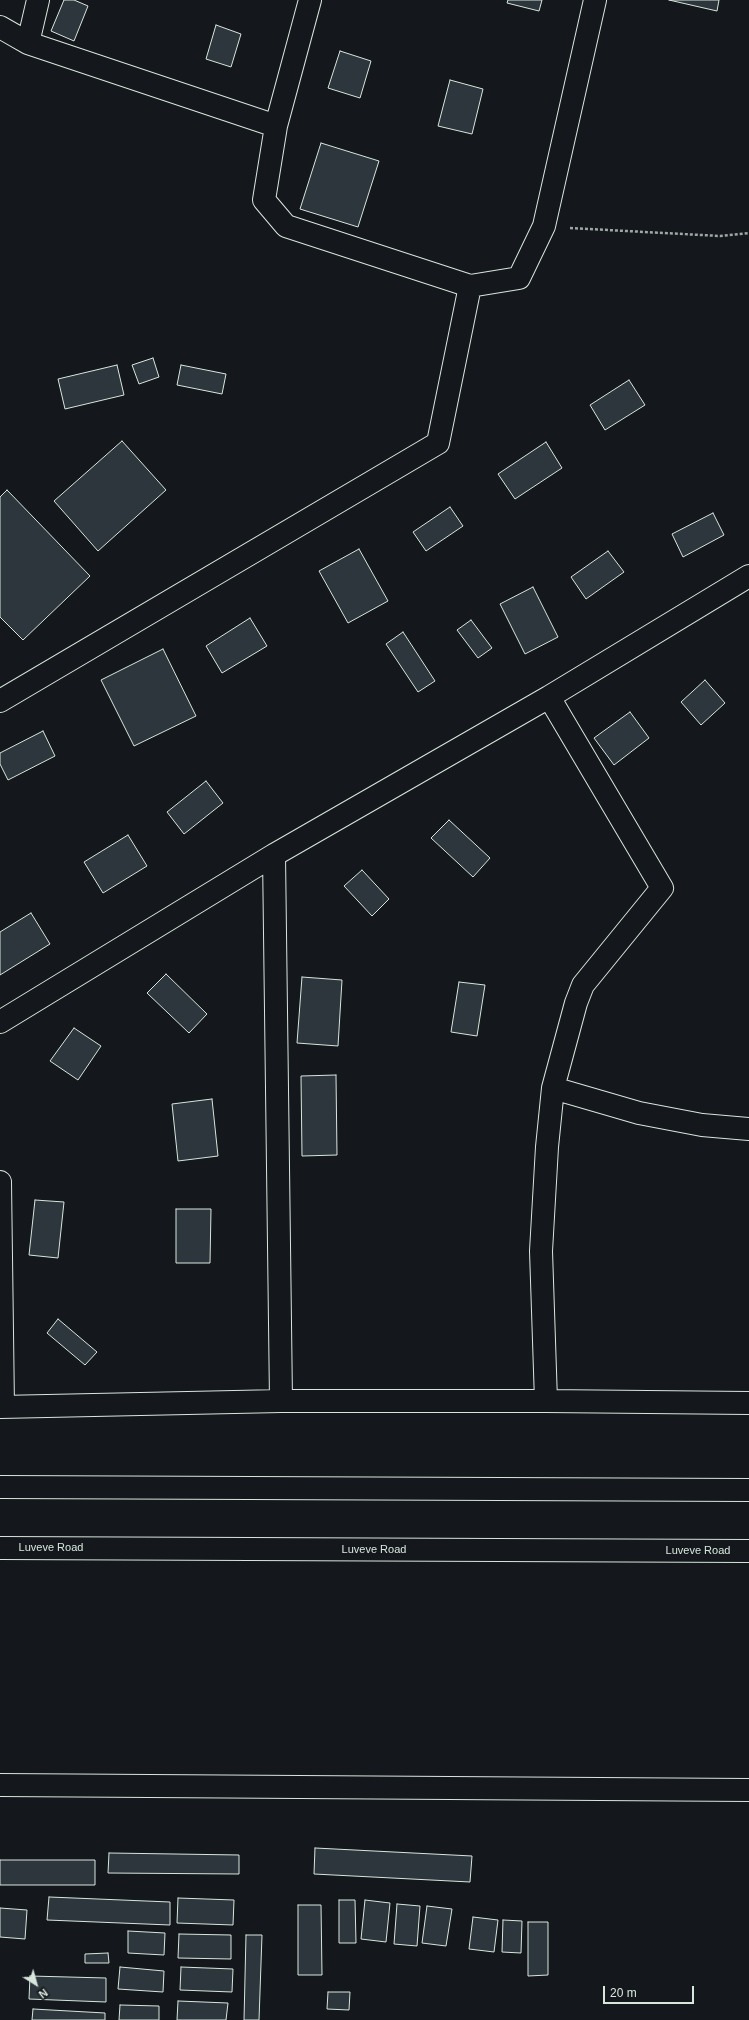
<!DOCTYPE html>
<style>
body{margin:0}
#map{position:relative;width:749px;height:2020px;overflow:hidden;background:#14181c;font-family:Arial,sans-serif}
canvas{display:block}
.north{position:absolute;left:16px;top:1964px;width:40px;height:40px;-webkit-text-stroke:3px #14181c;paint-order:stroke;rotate:143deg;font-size:11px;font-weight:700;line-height:16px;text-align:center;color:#d8e6dc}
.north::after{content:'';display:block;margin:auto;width:14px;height:18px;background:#d8e6dc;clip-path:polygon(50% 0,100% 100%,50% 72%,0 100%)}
.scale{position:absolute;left:603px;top:1986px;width:91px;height:18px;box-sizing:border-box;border:2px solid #d8e6dc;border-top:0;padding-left:5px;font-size:12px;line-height:14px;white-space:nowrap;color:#d8e6dc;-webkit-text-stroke:3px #14181c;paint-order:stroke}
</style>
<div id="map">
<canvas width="749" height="2020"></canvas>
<div class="north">N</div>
<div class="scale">20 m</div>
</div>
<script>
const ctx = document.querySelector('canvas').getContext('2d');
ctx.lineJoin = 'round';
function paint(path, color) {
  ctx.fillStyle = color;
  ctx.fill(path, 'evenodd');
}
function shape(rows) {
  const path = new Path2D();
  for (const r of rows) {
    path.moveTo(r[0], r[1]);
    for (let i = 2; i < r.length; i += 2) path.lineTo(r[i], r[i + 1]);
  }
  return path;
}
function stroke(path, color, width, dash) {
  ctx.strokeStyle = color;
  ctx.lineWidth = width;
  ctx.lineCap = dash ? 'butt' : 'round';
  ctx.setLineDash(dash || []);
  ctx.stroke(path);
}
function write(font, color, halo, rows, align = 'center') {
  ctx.font = font + ' Arial,sans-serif';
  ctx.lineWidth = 3;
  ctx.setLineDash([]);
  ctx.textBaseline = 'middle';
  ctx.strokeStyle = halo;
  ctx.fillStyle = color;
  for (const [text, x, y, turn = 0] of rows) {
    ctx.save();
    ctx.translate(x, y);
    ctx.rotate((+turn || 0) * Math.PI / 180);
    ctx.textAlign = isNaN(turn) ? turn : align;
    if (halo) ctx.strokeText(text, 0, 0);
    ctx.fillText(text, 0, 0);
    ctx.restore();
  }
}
const building = shape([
 [64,0,74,0,88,6,74,41,51,31,64,0],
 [508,0,542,0,539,11,507,3,508,0],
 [669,0,719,0,717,11,669,0],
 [216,25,241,34,231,67,206,59,216,25],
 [340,51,371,61,360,98,328,88,340,51],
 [450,80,483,89,472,134,438,126,450,80],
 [321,143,379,161,358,227,300,209,321,143],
 [153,358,159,377,139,384,132,365,153,358],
 [117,365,124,395,65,409,58,379,117,365],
 [181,365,226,374,222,394,177,385,181,365],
 [629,380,645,405,605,430,590,405,629,380],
 [122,441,166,490,98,551,54,501,122,441],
 [546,442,562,468,515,499,498,474,546,442],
 [7,490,90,576,23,640,0,617,0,497,7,490],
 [450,507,463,526,426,551,413,532,450,507],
 [713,513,724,535,683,557,672,534,713,513],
 [359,549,388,601,348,623,319,571,359,549],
 [608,551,624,572,586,599,571,577,608,551],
 [533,587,558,637,525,654,500,604,533,587],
 [250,618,267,646,222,673,206,646,250,618],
 [471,620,492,648,478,658,457,630,471,620],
 [403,632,435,681,418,692,386,644,403,632],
 [163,649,196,716,134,746,101,680,163,649],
 [705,680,725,703,701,725,681,702,705,680],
 [630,712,649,738,614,765,594,738,630,712],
 [43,731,55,756,8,780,0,764,0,753,43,731],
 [206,781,223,803,184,834,167,812,206,781],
 [449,820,490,858,473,877,431,838,449,820],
 [128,835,147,866,103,893,84,862,128,835],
 [362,870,389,899,372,916,344,886,362,870],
 [31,913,50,944,0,975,0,932,31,913],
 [166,974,207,1014,189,1033,147,993,166,974],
 [302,977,342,980,338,1046,297,1043,302,977],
 [459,982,485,985,477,1036,451,1032,459,982],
 [74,1028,101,1046,78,1080,50,1061,74,1028],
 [336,1075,337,1155,302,1156,301,1076,336,1075],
 [212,1099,218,1156,178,1161,172,1104,212,1099],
 [35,1200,64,1202,58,1258,29,1255,35,1200],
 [176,1209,211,1209,210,1263,176,1263,176,1209],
 [58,1319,97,1352,85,1365,47,1333,58,1319],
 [315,1848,472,1856,470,1882,314,1874,315,1848],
 [109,1853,239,1855,239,1874,108,1873,109,1853],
 [0,1860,95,1860,95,1885,0,1885,0,1860],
 [49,1897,170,1902,170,1925,47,1920,49,1897],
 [178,1898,234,1900,233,1925,177,1923,178,1898],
 [339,1900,355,1900,356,1943,339,1943,339,1900],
 [365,1900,390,1903,386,1942,361,1939,365,1900],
 [397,1904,420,1906,417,1946,394,1944,397,1904],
 [298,1905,321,1905,322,1975,298,1975,298,1905],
 [427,1906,452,1909,446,1946,422,1943,427,1906],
 [0,1908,27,1910,25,1939,0,1937,0,1908],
 [473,1917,498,1920,494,1952,469,1949,473,1917],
 [503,1920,522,1921,521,1953,502,1952,503,1920],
 [528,1922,548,1922,548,1975,528,1976,528,1922],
 [128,1931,165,1933,164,1955,128,1953,128,1931],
 [179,1934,231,1935,231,1959,178,1958,179,1934],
 [246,1935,262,1935,259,2020,244,2020,246,1935],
 [108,1953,109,1963,85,1963,85,1954,108,1953],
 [120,1967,164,1971,163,1992,118,1989,120,1967],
 [181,1967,233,1969,232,1992,180,1990,181,1967],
 [30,1976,106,1978,106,2002,29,1999,30,1976],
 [328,1992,350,1992,349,2010,327,2009,328,1992],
 [178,2001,228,2003,226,2020,177,2020,178,2001],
 [120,2005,159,2006,159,2020,119,2020,120,2005],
 [33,2009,105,2013,105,2020,32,2020,33,2009]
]);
paint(building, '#2c363c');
stroke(building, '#d8e6dc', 1);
const minor = shape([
 [310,0,276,126,264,200,286,226,470,286,519,278,544,226,595,0],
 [0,27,28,43,276,126],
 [28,43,38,0],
 [0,701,438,443,470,286],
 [274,855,281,1401],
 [0,1022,274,855,549,697,749,576],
 [553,1088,639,1113,702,1125,749,1129],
 [0,1182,3,1407],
 [546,1401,541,1251,547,1147,553,1088,576,1003,583,985,662,888,549,697],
 [0,1407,281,1401,546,1401,749,1403],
 [0,1487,749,1490],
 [0,1548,749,1551],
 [0,1785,749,1790]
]);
stroke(minor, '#d8e6dc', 24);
stroke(shape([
 [570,228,720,236,749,233]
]), '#9da8a2', 2.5, [3, 2]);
stroke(minor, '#14181c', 22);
write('11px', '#d8e6dc', '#14181c', [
 ["Luveve Road",51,1548],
 ["Luveve Road",374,1550],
 ["Luveve Road",698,1551]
]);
</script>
